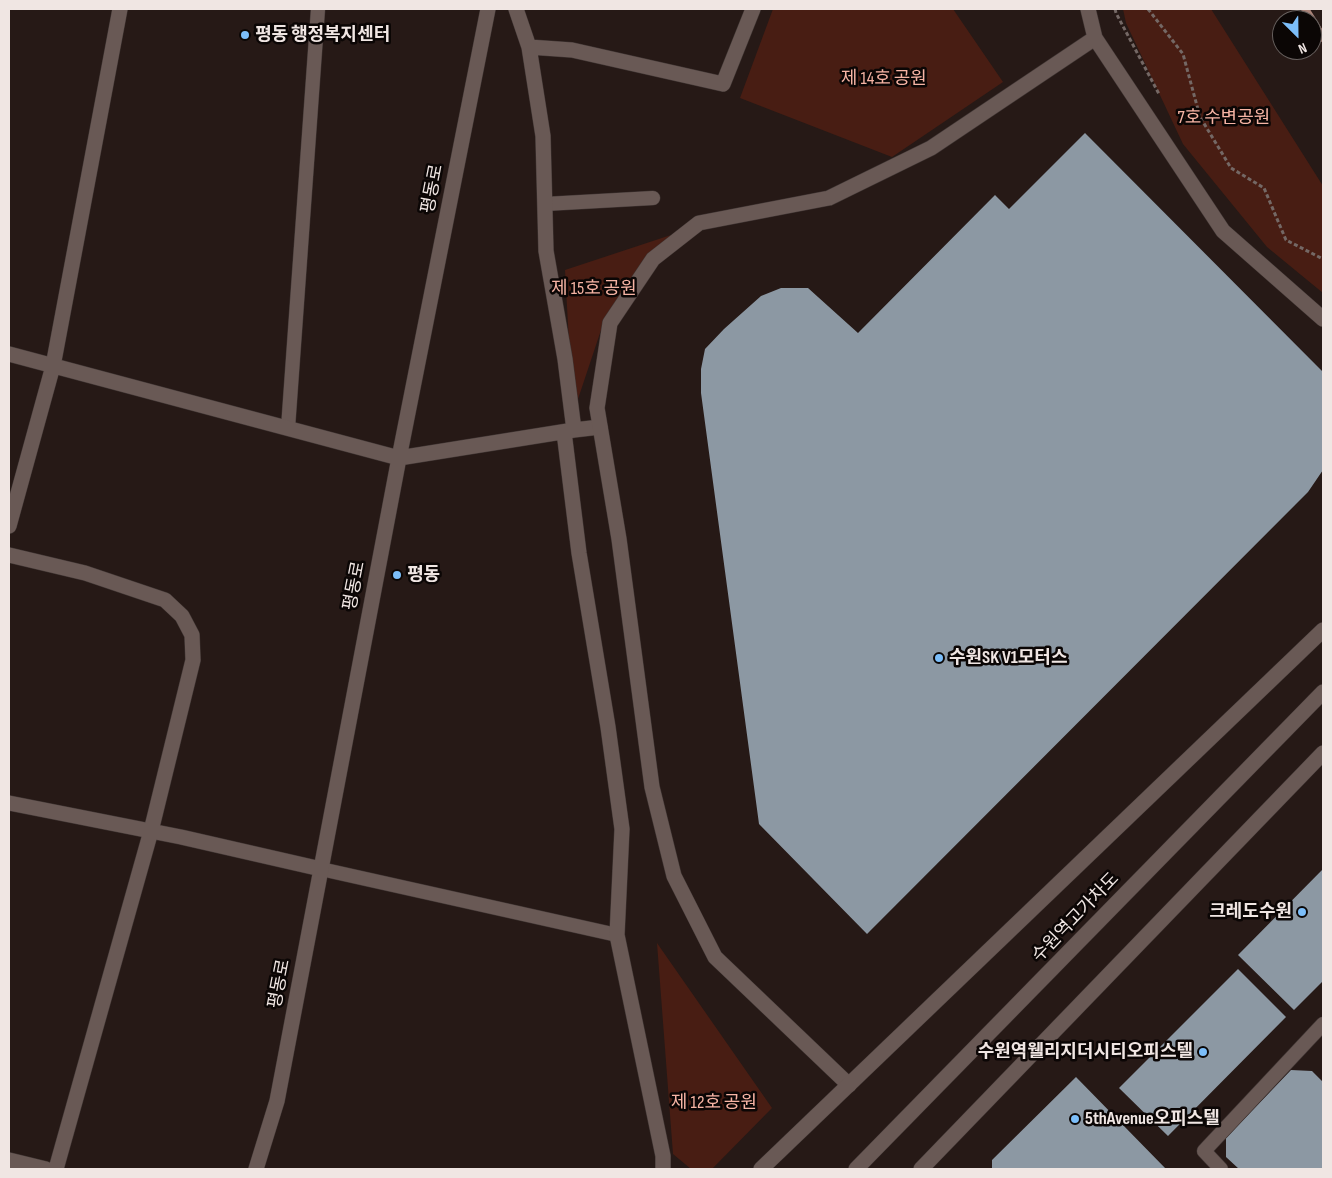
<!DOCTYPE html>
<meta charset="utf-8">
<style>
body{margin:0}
#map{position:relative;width:1332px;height:1178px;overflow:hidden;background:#261916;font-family:"Sofia Sans Condensed",sans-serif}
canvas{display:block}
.frame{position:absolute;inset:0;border:10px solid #f0e6e3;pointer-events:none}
.north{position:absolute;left:1272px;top:10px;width:50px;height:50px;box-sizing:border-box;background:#0b0605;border:1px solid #67605e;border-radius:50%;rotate:157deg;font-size:14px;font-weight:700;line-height:20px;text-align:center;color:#f0e6e3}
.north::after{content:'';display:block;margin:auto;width:18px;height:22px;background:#7cbef9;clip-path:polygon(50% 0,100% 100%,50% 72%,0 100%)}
</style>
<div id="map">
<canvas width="1332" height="1178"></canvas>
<div class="frame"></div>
<div class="north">N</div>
</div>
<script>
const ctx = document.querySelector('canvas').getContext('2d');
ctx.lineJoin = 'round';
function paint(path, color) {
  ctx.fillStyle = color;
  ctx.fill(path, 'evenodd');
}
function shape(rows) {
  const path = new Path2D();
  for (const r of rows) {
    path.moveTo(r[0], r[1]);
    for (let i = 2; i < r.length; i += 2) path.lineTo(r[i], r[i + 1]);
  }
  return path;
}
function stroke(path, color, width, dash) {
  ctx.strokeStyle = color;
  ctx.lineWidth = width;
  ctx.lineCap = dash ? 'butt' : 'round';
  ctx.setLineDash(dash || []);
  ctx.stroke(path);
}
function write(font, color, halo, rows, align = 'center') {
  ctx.font = font + ' "Sofia Sans Condensed","Noto Sans KR",sans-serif';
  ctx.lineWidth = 5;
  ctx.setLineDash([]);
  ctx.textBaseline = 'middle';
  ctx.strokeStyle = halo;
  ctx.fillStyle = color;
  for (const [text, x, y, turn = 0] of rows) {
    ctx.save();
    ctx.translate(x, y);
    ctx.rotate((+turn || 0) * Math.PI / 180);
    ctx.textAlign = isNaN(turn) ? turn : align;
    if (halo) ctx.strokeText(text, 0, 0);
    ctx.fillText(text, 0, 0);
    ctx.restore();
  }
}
paint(shape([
 [773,9,953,9,1003,82,892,157,740,98],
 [1123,9,1211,9,1323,186,1323,293,1267,247,1183,144,1126,23],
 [671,235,605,318,573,414,565,270],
 [657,943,772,1108,712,1169,691,1169,673,1154]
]), '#481d13');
stroke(shape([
 [1305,9,1312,20],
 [1312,20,1323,38]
]), '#aa8379', 8);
paint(shape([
 [1085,133,1323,372,1323,470,1308,492,867,934,759,824,701,393,701,369,705,349,724,329,761,296,781,288,808,288,858,333,995,195,1009,209],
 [1323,869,1323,981,1294,1010,1238,955],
 [1238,969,1286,1017,1168,1136,1119,1088],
 [1291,1070,1312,1071,1323,1082,1323,1169,1239,1169,1226,1157,1226,1138],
 [1076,1077,1166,1169,992,1169,992,1160]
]), '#8c98a3');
const service = shape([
 [545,204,653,198],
 [288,428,318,9],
 [321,869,617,935],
 [1221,1169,1204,1151,1323,1024]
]);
const minor = shape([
 [516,9,529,47,543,136,546,251,565,359,574,430,600,427],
 [529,47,572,50,723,84,753,9],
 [9,354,399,458,574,430],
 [564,432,579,553,608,727,622,829,617,935,663,1156,663,1169],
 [9,526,53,366,120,9],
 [9,555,85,573,165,600,182,616,192,635,193,660,151,831,56,1169],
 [9,803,181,837,321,869],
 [9,1160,46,1169],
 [256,1169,277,1101,399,458,488,9]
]);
const tertiary = shape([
 [1088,9,1095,38,1223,231,1323,319],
 [849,1085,715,957,674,876,652,787,619,539,597,408,610,323,653,259,699,223,829,198,931,148,1095,38]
]);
const secondary = shape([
 [761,1169,1323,630],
 [856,1169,1323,692],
 [921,1169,1323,753]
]);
stroke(service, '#403634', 15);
stroke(minor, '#403634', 16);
stroke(tertiary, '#403634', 16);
stroke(secondary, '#403634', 16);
stroke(shape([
 [1115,9,1116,13,1159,94],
 [1148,9,1183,54,1200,117,1231,168,1264,188,1286,240,1323,259]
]), '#746865', 3, [4, 2.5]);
stroke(service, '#695955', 14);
stroke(minor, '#695955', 15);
stroke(tertiary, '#695955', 15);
stroke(secondary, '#695955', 15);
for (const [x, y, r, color] of [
 [245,35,5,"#7cbef9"],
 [397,575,5,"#7cbef9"],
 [939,658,5,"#7cbef9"],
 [1302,912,5,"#7cbef9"],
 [1203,1052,5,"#7cbef9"],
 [1075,1119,5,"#7cbef9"]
]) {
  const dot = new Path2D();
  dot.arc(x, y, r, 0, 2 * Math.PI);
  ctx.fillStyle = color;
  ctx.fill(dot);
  stroke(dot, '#0b0605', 2);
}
write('bold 18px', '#f0e6e3', '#0b0605', [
 ["평동 행정복지센터",255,35],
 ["평동",407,575],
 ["수원SK V1모터스",949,658],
 ["크레도수원",1292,912,"right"],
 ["수원역웰리지더시티오피스텔",1193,1052,"right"],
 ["5thAvenue오피스텔",1085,1119]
], 'left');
write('18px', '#f7b4a4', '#0b0605', [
 ["제 14호 공원",884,79],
 ["7호 수변공원",1224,118],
 ["제 15호 공원",594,289],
 ["제 12호 공원",714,1103]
]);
write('18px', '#f0e6e3', '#0b0605', [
 ["평동로",433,189,-79],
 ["평동로",355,586,-79],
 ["수원역고가차도",1076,918,-46],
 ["평동로",280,984,-79]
]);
</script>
